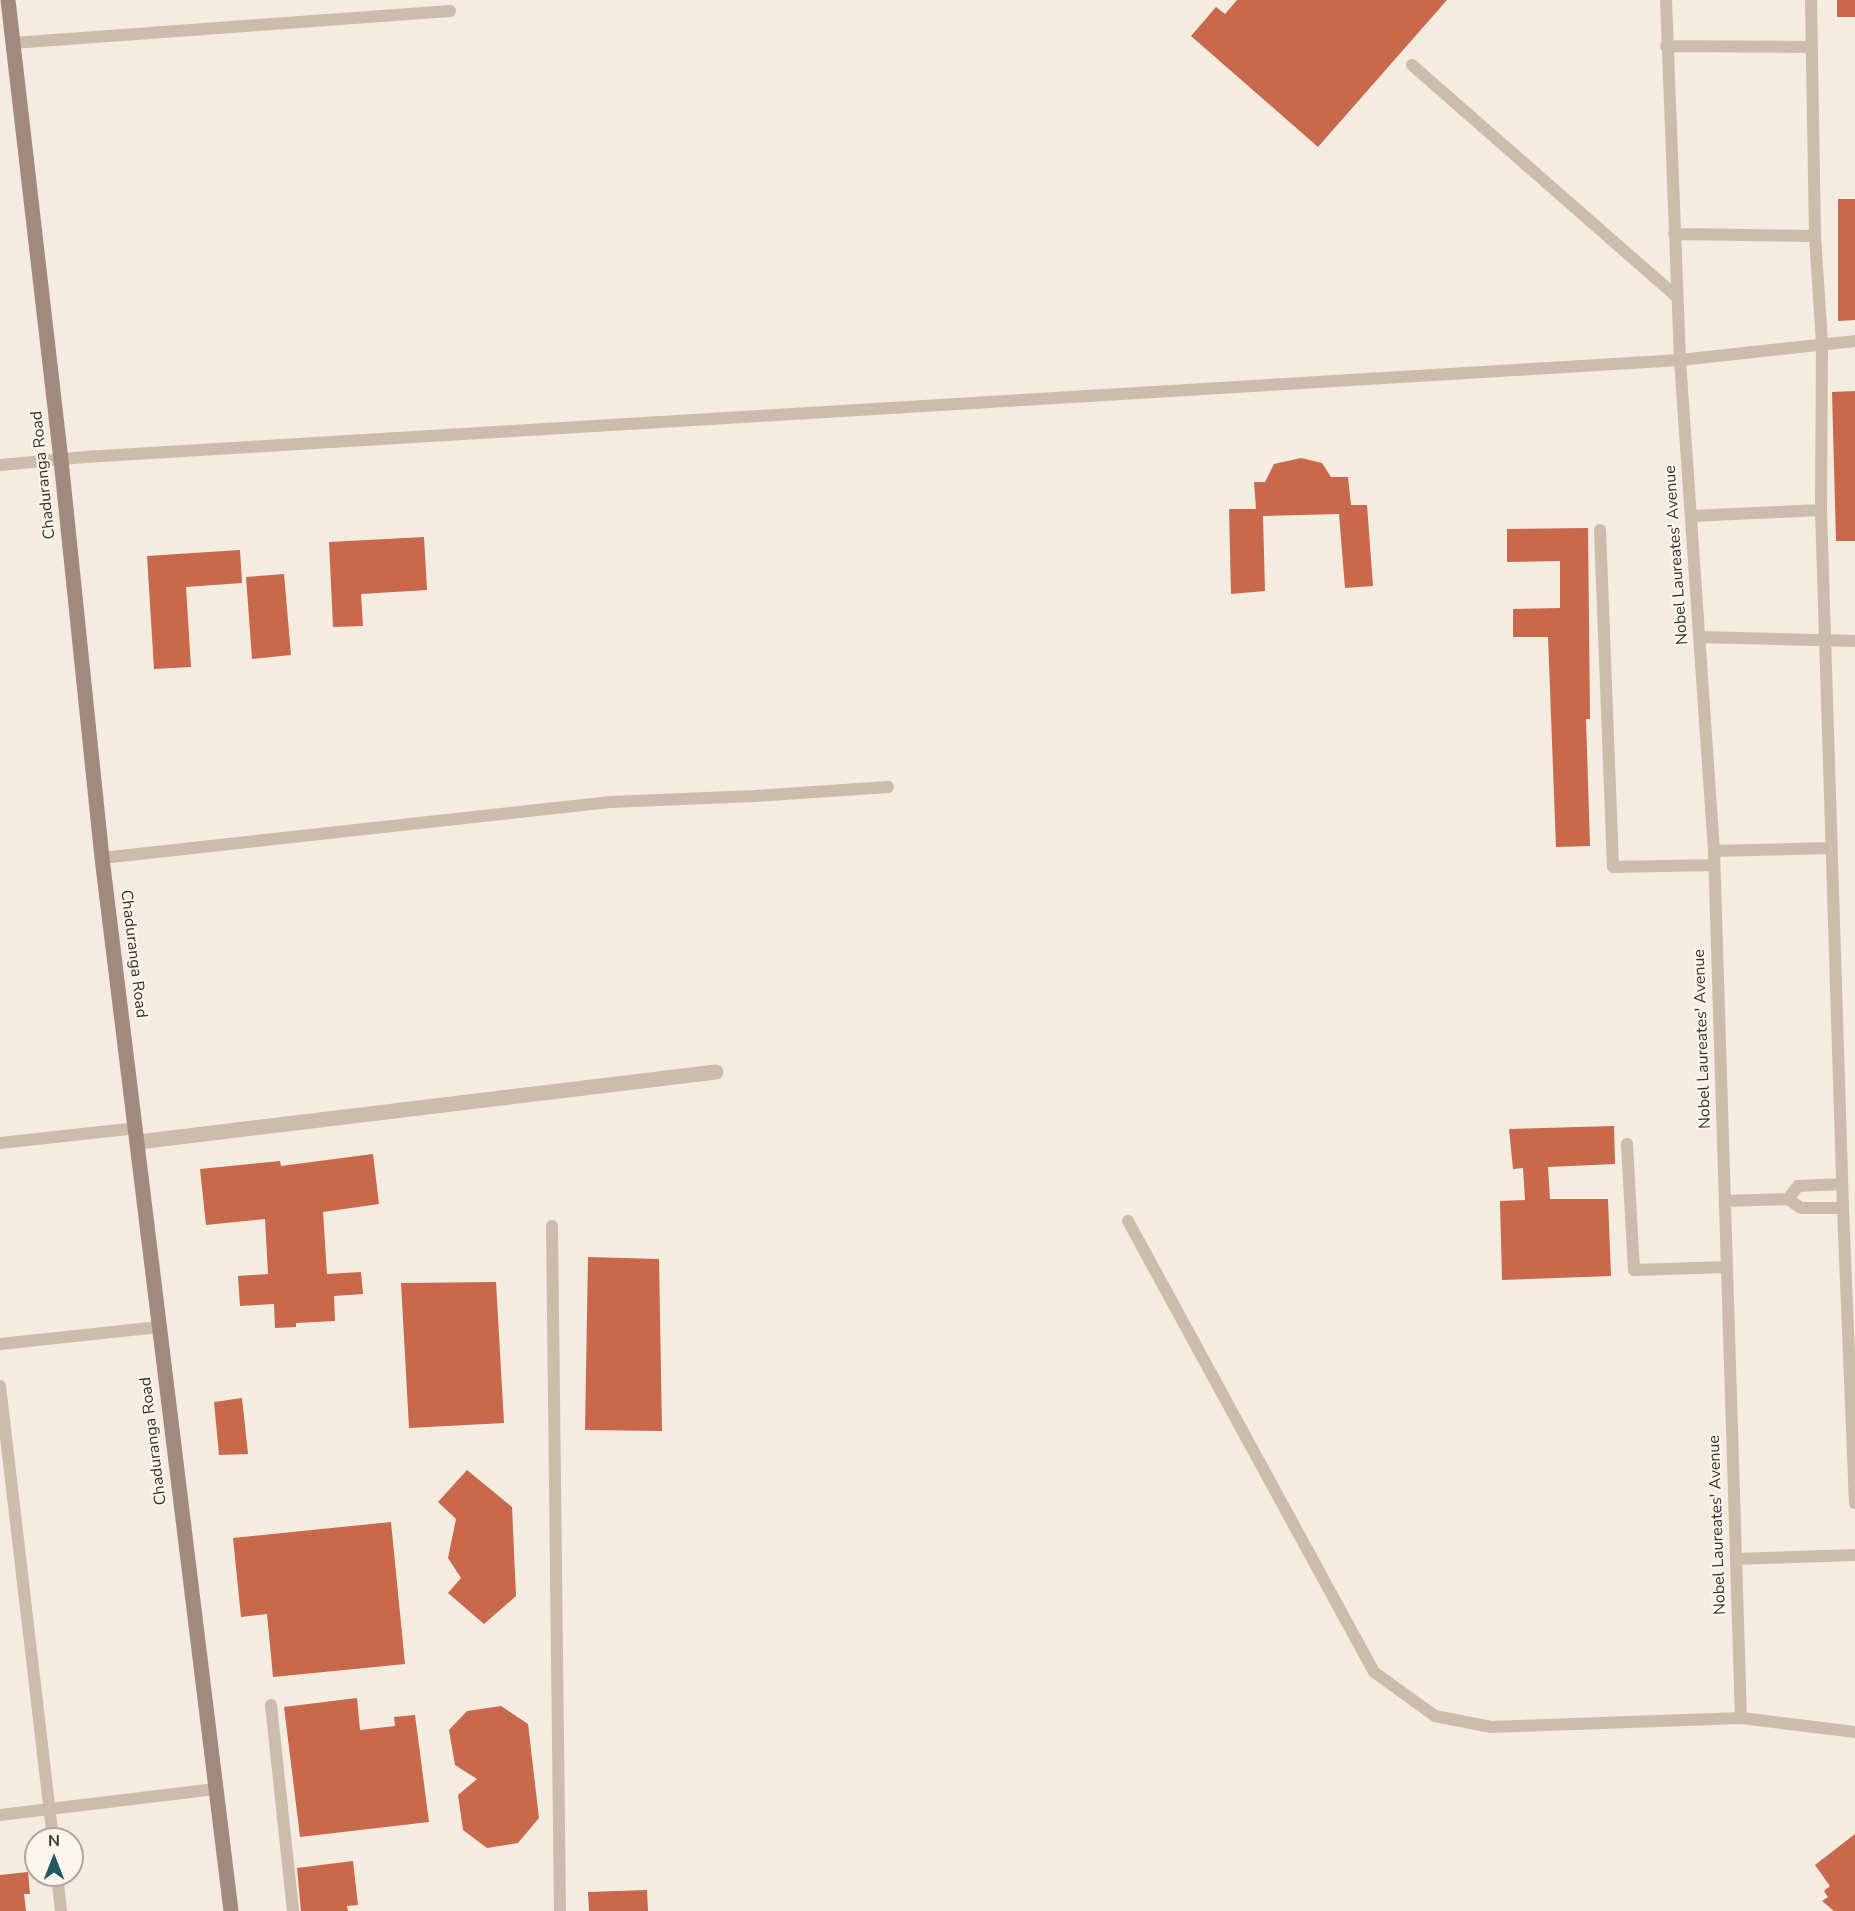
<!DOCTYPE html>
<style>
body{margin:0}
#map{position:relative;width:1855px;height:1911px;overflow:hidden;background:#f4ebe1;font-family:"Nunito Sans",sans-serif}
canvas{display:block}
.north{position:absolute;left:24px;top:1827px;width:60px;height:60px;box-sizing:border-box;background:#fbf5ee;border:2px solid #aea6a0;border-radius:50%;rotate:0deg;font-size:16px;font-weight:700;line-height:24px;text-align:center;color:#3b302b}
.north::after{content:'';display:block;margin:auto;width:21px;height:27px;background:#1f5a5e;clip-path:polygon(50% 0,100% 100%,50% 72%,0 100%)}
</style>
<div id="map">
<canvas width="1855" height="1911"></canvas>
<div class="north">N</div>
</div>
<script>
const ctx = document.querySelector('canvas').getContext('2d');
ctx.lineJoin = 'round';
function paint(path, color) {
  ctx.fillStyle = color;
  ctx.fill(path, 'evenodd');
}
function shape(rows) {
  const path = new Path2D();
  for (const r of rows) {
    path.moveTo(r[0], r[1]);
    for (let i = 2; i < r.length; i += 2) path.lineTo(r[i], r[i + 1]);
  }
  return path;
}
function stroke(path, color, width, dash) {
  ctx.strokeStyle = color;
  ctx.lineWidth = width;
  ctx.lineCap = dash ? 'butt' : 'round';
  ctx.setLineDash(dash || []);
  ctx.stroke(path);
}
function write(font, color, halo, rows, align = 'center') {
  ctx.font = font + ' "Nunito Sans",sans-serif';
  ctx.lineWidth = 4.5;
  ctx.setLineDash([]);
  ctx.textBaseline = 'middle';
  ctx.strokeStyle = halo;
  ctx.fillStyle = color;
  for (const [text, x, y, turn = 0] of rows) {
    ctx.save();
    ctx.translate(x, y);
    ctx.rotate((+turn || 0) * Math.PI / 180);
    ctx.textAlign = isNaN(turn) ? turn : align;
    if (halo) ctx.strokeText(text, 0, 0);
    ctx.fillText(text, 0, 0);
    ctx.restore();
  }
}
paint(shape([
 [1237,0,1447,0,1318,147,1191,36,1216,7,1225,14],
 [1837,0,1855,0,1855,17,1837,17],
 [1838,199,1855,199,1855,320,1838,321],
 [1855,391,1855,541,1836,541,1832,392],
 [1301,458,1322,463,1331,477,1348,477,1351,505,1367,505,1373,586,1345,588,1339,514,1263,516,1265,591,1231,594,1229,509,1256,509,1254,482,1265,482,1274,464],
 [1588,528,1590,719,1586,719,1590,846,1556,847,1548,637,1513,637,1513,609,1560,608,1560,561,1507,562,1507,529],
 [424,537,427,590,361,594,363,626,333,627,329,542],
 [240,550,242,583,186,587,191,667,154,669,147,556],
 [284,574,291,655,252,659,246,577],
 [1614,1126,1615,1164,1548,1167,1550,1199,1608,1199,1611,1276,1502,1280,1500,1201,1525,1200,1523,1168,1513,1169,1509,1129],
 [373,1154,379,1204,323,1212,327,1274,361,1272,363,1294,334,1296,335,1321,296,1323,296,1327,275,1328,274,1304,240,1306,238,1276,268,1274,265,1219,206,1225,200,1169,280,1161,281,1166],
 [588,1257,659,1259,662,1431,585,1430],
 [496,1282,504,1423,409,1428,401,1283],
 [242,1398,248,1454,219,1455,214,1402],
 [467,1470,512,1507,516,1596,484,1624,448,1593,461,1578,448,1558,456,1519,438,1502],
 [391,1522,405,1664,273,1677,267,1614,241,1617,233,1538],
 [357,1698,360,1730,395,1726,394,1717,415,1715,429,1822,300,1837,284,1707],
 [501,1706,528,1724,539,1818,518,1843,487,1848,463,1830,458,1795,477,1779,455,1765,449,1730,467,1711],
 [1855,1834,1855,1911,1834,1911,1822,1901,1828,1897,1824,1891,1830,1886,1815,1865],
 [353,1861,358,1905,347,1906,348,1911,301,1911,297,1868],
 [28,1872,30,1894,24,1894,26,1911,0,1911,0,1875],
 [647,1890,648,1911,589,1911,588,1892]
]), '#c8694b');
stroke(shape([
 [1666,0,1680,360,1714,851,1741,1718],
 [1811,0,1815,236,1822,343,1821,510,1843,1208,1855,1503],
 [13,43,450,11],
 [1666,46,1812,47],
 [1412,65,1677,297],
 [1674,234,1815,236],
 [0,465,85,457,1680,360,1855,341],
 [1691,516,1821,510],
 [1600,530,1613,867,1714,865],
 [1699,637,1855,641],
 [1714,851,1831,848],
 [102,858,610,802,755,796,888,787],
 [0,1143,137,1128],
 [1627,1144,1634,1270,1727,1267],
 [1788,1199,1801,1208,1843,1208],
 [1725,1201,1788,1199,1798,1186,1842,1184],
 [1128,1221,1374,1672,1435,1716,1491,1727,1741,1718,1855,1732],
 [552,1226,560,1911],
 [0,1344,159,1327],
 [0,1386,53,1839],
 [1736,1559,1855,1555],
 [271,1705,293,1911],
 [0,1815,215,1789],
 [57,1875,61,1911]
]), '#cdbbac', 12);
stroke(shape([
 [138,1142,716,1072]
]), '#cdbbac', 15);
stroke(shape([
 [8,0,61,460,102,858,231,1911]
]), '#a18a7d', 15);
write('16px', '#3b302b', '#fbf5ee', [
 ["Chaduranga Road",44,475,-96],
 ["Nobel Laureates' Avenue",1677,555,-94],
 ["Chaduranga Road",133,954,83],
 ["Nobel Laureates' Avenue",1703,1039,-92],
 ["Chaduranga Road",154,1441,-97],
 ["Nobel Laureates' Avenue",1718,1525,-92]
]);
</script>
